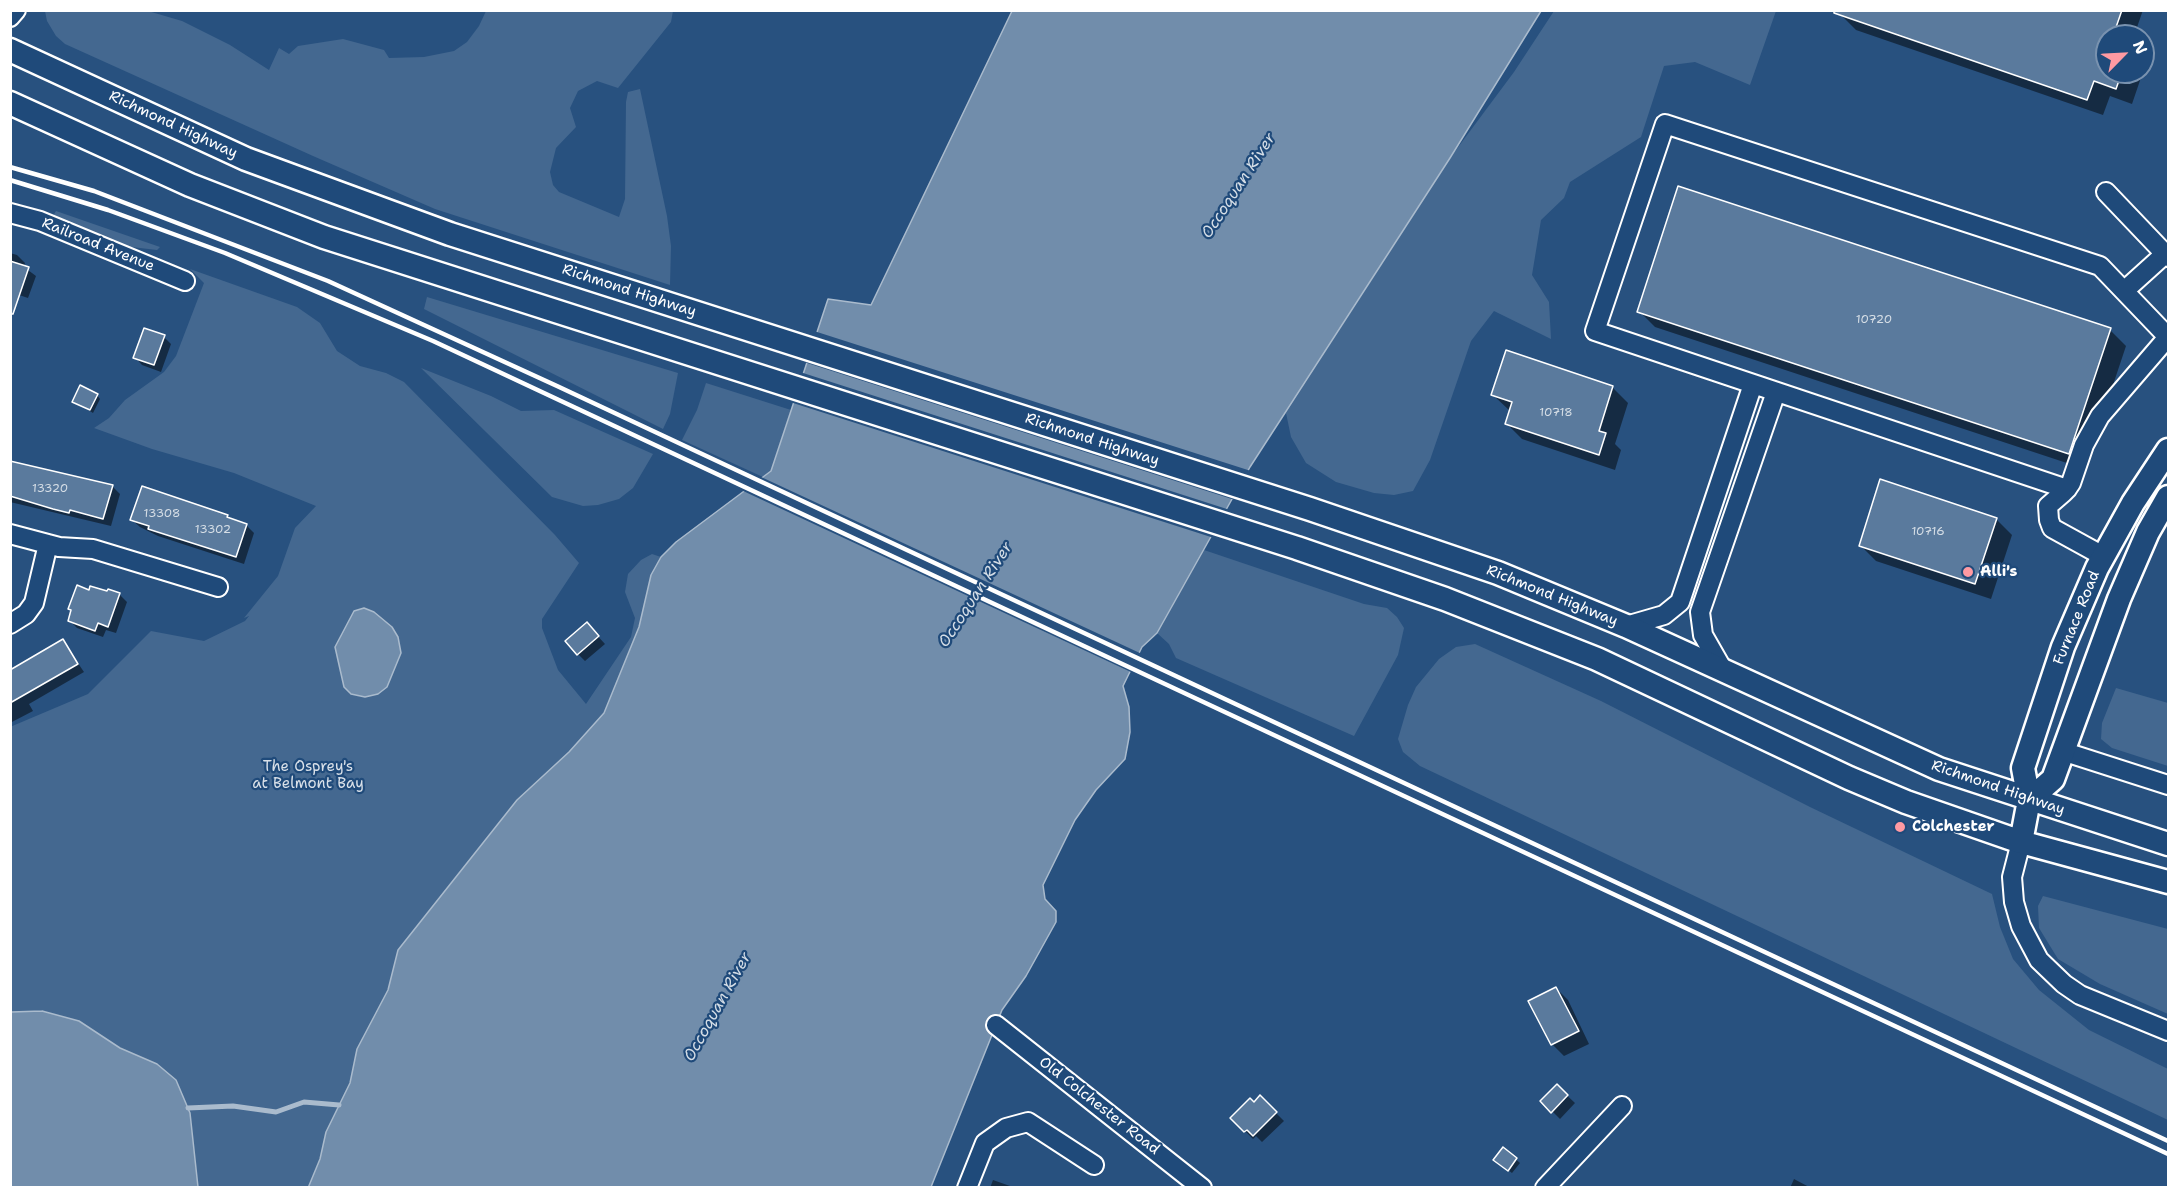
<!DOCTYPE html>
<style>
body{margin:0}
#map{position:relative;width:2179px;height:1198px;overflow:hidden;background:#28517f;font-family:"Shantell Sans",sans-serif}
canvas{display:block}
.frame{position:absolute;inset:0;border:12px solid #fff;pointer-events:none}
.north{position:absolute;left:2095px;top:24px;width:60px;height:60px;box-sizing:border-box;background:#1f4a7a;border:2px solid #7992af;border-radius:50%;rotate:66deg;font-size:16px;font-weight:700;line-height:24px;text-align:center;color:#fff}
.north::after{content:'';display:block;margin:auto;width:21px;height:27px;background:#ff9aa2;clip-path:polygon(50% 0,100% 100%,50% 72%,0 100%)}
</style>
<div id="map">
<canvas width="2179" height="1198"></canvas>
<div class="frame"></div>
<div class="north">N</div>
</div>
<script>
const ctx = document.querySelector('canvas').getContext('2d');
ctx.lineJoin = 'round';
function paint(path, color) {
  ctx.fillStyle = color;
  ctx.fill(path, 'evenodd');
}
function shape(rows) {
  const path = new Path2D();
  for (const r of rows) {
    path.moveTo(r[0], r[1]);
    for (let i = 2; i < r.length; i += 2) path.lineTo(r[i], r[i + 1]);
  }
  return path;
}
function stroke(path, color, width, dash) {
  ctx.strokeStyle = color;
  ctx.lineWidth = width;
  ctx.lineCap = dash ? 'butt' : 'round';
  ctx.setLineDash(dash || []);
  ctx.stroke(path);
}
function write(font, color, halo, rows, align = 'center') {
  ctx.font = font + ' "Shantell Sans",sans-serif';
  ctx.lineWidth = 4.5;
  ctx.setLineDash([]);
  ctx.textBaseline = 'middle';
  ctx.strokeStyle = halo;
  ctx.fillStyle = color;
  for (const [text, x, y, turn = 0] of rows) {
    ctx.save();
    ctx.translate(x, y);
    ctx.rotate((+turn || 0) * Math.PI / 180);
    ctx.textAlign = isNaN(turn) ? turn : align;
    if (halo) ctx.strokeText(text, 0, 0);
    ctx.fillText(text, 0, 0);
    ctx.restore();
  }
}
paint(shape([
 [45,11,148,11,182,21,230,45,269,70,279,48,289,54,298,46,343,39,384,50,389,58,424,57,454,51,467,42,479,26,486,11,673,11,671,22,618,88,597,81,578,91,570,108,576,127,556,148,550,172,553,185,559,192,619,217,625,199,626,102,628,92,640,89,667,216,671,246,670,285,435,209,313,156,65,44,56,36,47,21],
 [1554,11,1776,11,1750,85,1695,62,1664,66,1641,137,1570,182,1564,198,1541,220,1532,275,1549,302,1551,339,1494,311,1471,341,1430,460,1413,491,1394,495,1374,493,1336,482,1306,463,1291,437,1286,413,1450,158,1514,72],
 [56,211,160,247,157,250,123,246,53,216],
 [190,269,297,307,320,323,337,351,360,366,386,373,404,382,555,535,579,563,542,619,542,628,558,670,586,704,631,637,635,618,625,592,628,574,641,560,652,554,661,557,651,577,639,627,604,713,569,752,517,800,398,950,388,990,357,1049,350,1083,326,1132,320,1159,308,1187,198,1187,190,1113,176,1080,157,1064,120,1048,79,1021,42,1011,11,1012,10,727,88,694,151,631,204,641,245,621,249,616,244,618,278,576,295,528,316,506,234,473,152,449,94,428,109,418,125,400,164,372,176,356,204,283],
 [427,297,678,373,670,414,663,429,424,309],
 [421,368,491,396,521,411,554,410,653,454,633,488,619,499,598,505,583,506,552,497],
 [706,383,791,410,771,471,763,477,682,440,697,410],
 [1204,550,1364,604,1387,608,1397,617,1404,628,1398,655,1354,736,1176,658,1169,644,1157,633],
 [1475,644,1601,701,1810,807,1992,894,2000,927,2013,959,2039,990,2089,1030,2168,1069,2168,1120,1420,766,1403,752,1398,739,1408,705,1416,687,1439,659,1456,647],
 [2116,688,2168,703,2168,766,2112,748,2101,739,2102,723],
 [2043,896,2168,929,2168,1014,2100,984,2058,959,2039,928,2038,906]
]), '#446890');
const water = shape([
 [1012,11,1541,11,1450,158,1250,467,1157,633,1142,647,1123,686,1129,707,1130,732,1125,759,1096,790,1075,820,1043,885,1045,899,1056,911,1056,922,1026,976,1002,1010,931,1187,308,1188,320,1159,326,1132,350,1083,357,1049,388,990,398,950,517,800,569,752,604,713,639,627,651,575,661,557,676,542,771,471,828,299,871,305,1012,11],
 [364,608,374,612,392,627,398,637,401,653,387,687,378,694,365,697,351,694,344,687,335,647,354,611,364,608],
 [42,1011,79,1021,120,1048,157,1064,176,1080,190,1113,198,1187,11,1187,11,1012,42,1011]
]);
paint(water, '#718dab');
stroke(water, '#aabbcd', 1.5);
paint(shape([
 [814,331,1251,471,1235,500,804,362],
 [800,372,1230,510,1214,538,790,402],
 [759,476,1142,654,1133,673,741,490]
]), '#28517f');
paint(shape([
 [1842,10,2143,10,2134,36,2107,36,2107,72,2143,72,2143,47,2149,54,2132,104,2110,96,2103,115,1856,30,1840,14],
 [10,253,17,255,25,263,24,267,36,276,28,298,10,292],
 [1639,311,2110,330,2126,346,2085,469,1655,327],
 [164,337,171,344,161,372,142,365,135,357],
 [1612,387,1628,403,1615,444,1621,450,1615,470,1522,439,1506,423,1510,411,1493,395],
 [97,395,100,399,93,413,74,401],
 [10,462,113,487,120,494,111,526,10,502],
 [227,516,246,525,254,533,244,564,158,536,140,527,132,520],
 [1996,519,2012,535,1991,599,1876,561,1860,545],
 [78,587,108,593,109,591,120,595,127,602,116,633,106,630,103,637,77,628,69,620,73,612,70,609],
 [594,632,605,644,585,661,578,654],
 [63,641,84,672,29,704,33,711,10,723,10,671],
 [1556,988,1568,1000,1589,1044,1564,1056,1552,1044],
 [1557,1086,1575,1103,1560,1119,1542,1101],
 [1260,1097,1284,1121,1262,1142,1256,1136,1253,1139,1232,1118],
 [1504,1149,1520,1163,1512,1173,1499,1163],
 [1794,1179,1811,1188,1790,1188],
 [993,1180,1010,1186,1012,1188,990,1188]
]), '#0007');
stroke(shape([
 [188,1108,233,1106,276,1112,304,1102,339,1105]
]), '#aabbcd', 5);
const building = shape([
 [1834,10,2122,10,2113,36,2107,36,2107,72,2122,72,2116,89,2094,81,2087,100,1834,13,1834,10],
 [1678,186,2111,328,2069,454,1637,312,1678,186],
 [10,261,29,267,13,314,10,314,10,261],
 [144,328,165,335,154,365,133,358,144,328],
 [1506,350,1613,386,1599,431,1606,433,1599,455,1505,424,1512,402,1491,395,1506,350],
 [80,385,98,394,90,410,72,402,80,385],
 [10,461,113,485,103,519,70,510,69,513,53,509,10,496,10,461],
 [1880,479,1997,518,1975,584,1859,546,1880,479],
 [142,486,228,515,227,517,247,524,236,557,148,529,149,526,130,520,142,486],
 [77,585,89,590,90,586,107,591,108,589,120,593,108,627,98,623,95,631,68,621,71,610,68,609,77,585],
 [587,622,599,636,577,655,565,641,587,622],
 [63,639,78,664,10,703,10,670,63,639],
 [1556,987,1579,1031,1551,1045,1528,1001,1556,987],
 [1557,1084,1568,1095,1551,1113,1540,1101,1557,1084],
 [1260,1095,1277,1112,1253,1136,1247,1130,1244,1132,1230,1118,1250,1098,1254,1102,1260,1095],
 [1503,1147,1517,1158,1508,1171,1493,1160,1503,1147]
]);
paint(building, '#5a7a9d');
stroke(building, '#fff', 1.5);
const minor = shape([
 [10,17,16,10],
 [2106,192,2168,257],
 [10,213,40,221,185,281],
 [2124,291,2165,254],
 [2067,489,1595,331,1665,124,2100,266,2168,337,2100,416,2084,445,2071,483,2067,489,2063,493,2048,506,2049,520,2052,528,2103,556],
 [10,534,59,547,93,549,218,587],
 [10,624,26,614,34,603,48,544],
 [1626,626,1664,615,1680,602,1753,384],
 [1723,670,1703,635,1700,612,1776,392],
 [2062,751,2168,785],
 [2021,842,2012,877,2014,902,2021,926,2039,960,2064,984,2080,995,2168,1031],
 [996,1025,1202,1188],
 [967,1188,985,1143,1006,1128,1028,1122,1094,1165],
 [1545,1188,1622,1106]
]);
const major = shape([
 [10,50,246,159,450,234,1310,509,1498,573,1626,626,1939,769,2168,844],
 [10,103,190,185,324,237,1297,548,1445,599,1597,659,1849,778,1906,802,2021,842,2168,882],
 [2029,800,2053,779,2119,599,2148,532,2168,497],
 [2021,842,2029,800,2023,768,2063,647,2097,568,2133,503,2168,450]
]);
stroke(minor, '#fff', 22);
stroke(major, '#fff', 27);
stroke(minor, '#1f4a7a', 18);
stroke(major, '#1f4a7a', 22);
stroke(shape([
 [10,167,94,191,328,281,557,386,2168,1141],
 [10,180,108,210,225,253,433,341,2168,1154]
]), '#fff', 4.5);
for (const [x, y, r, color] of [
 [1968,572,6,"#ff9aa2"],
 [1900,827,6,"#ff9aa2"]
]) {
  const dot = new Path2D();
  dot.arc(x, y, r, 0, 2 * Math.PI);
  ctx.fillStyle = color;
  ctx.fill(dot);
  stroke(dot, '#1f4a7a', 2);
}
write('12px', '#d6dee6', null, [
 ["10720",1874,320],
 ["10718",1556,413],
 ["13320",50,489],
 ["13308",162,514],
 ["13302",213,530],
 ["10716",1928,532]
]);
write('15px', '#fff', '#1f4a7a', [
 ["Richmond Highway",173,125,25],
 ["Railroad Avenue",98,245,22],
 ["Richmond Highway",629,291,18],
 ["Richmond Highway",1092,440,18],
 ["Richmond Highway",1552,596,22],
 ["Furnace Road",2077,618,-68],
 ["Richmond Highway",1998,788,19],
 ["Old Colchester Road",1099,1106,38]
]);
write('bold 15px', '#fff', '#1f4a7a', [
 ["Alli's",1980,572],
 ["Colchester",1912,827]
], 'left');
write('15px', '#dae1e9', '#1f4a7a', [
 ["The Osprey's",308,767],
 ["at Belmont Bay",308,784]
]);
write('italic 16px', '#d4dde6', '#1f4a7a', [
 ["Occoquan River",1239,186,-57],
 ["Occoquan River",976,595,-57],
 ["Occoquan River",718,1007,-61]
]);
</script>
